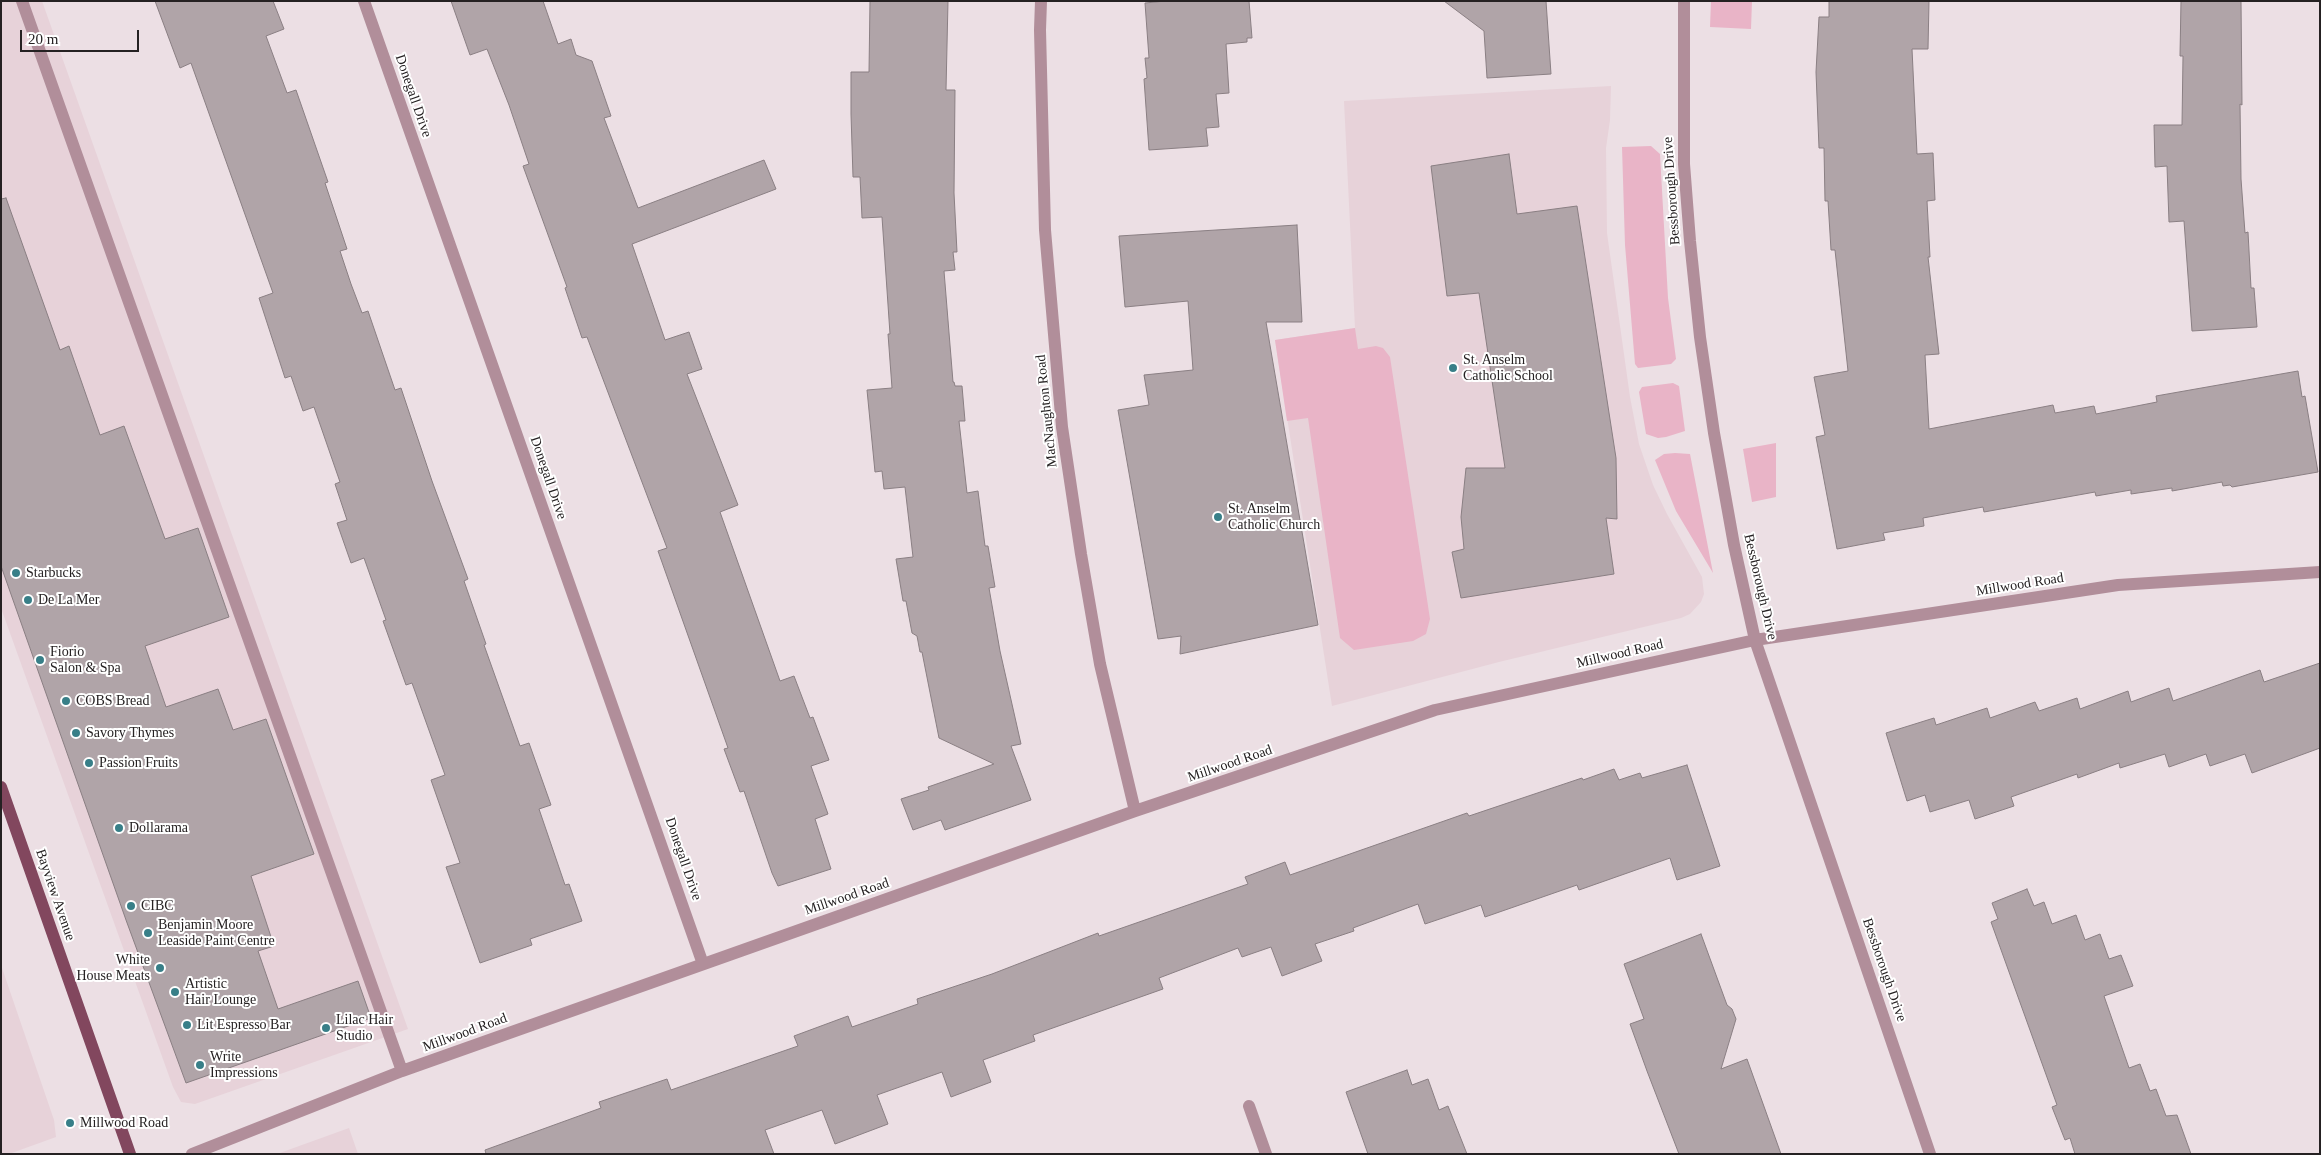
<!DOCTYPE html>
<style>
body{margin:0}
#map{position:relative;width:2321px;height:1155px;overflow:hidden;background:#ecdfe4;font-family:"Times New Roman",serif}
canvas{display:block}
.frame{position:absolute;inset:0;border:2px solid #252122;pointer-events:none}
.scale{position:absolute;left:20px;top:30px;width:119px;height:22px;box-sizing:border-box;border:2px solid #252122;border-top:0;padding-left:6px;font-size:15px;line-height:18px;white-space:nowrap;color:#252122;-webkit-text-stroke:4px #fff;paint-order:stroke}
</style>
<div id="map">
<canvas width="2321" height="1155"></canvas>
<div class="frame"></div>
<div class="scale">20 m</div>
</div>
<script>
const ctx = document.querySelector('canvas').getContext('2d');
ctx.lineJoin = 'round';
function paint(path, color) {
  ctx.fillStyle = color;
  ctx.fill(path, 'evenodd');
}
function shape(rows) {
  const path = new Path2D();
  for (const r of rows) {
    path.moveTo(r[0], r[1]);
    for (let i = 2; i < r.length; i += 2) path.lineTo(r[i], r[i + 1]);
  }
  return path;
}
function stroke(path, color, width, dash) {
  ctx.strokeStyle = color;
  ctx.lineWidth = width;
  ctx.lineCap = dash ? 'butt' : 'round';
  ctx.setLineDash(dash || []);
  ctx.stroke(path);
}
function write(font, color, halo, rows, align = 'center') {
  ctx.font = font + ' "Times New Roman",serif';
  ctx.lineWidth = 4;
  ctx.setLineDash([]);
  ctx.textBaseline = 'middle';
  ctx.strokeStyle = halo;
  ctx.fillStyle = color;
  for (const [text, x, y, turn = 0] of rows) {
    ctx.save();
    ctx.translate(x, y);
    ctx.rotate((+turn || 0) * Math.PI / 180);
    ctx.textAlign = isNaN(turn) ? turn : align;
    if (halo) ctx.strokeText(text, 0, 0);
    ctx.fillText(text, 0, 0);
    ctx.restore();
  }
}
paint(shape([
 [1,1,42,1,408,1029,195,1104,181,1102,173,1087,1,608],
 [1611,86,1610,120,1606,148,1607,233,1630,397,1639,444,1653,485,1667,514,1702,577,1704,594,1701,602,1690,614,1681,618,1499,662,1332,706,1275,340,1355,328,1344,101],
 [1,965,54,1120,56,1137,9,1154,1,1154],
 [349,1128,358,1154,277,1154]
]), '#e7d2d9');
paint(shape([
 [1711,1,1752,1,1751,29,1710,27],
 [1651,146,1660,154,1668,298,1676,359,1671,364,1638,368,1635,364,1625,245,1622,147],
 [1355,328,1358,349,1376,346,1383,348,1390,357,1430,619,1426,634,1413,641,1354,650,1340,638,1308,418,1287,421,1275,340],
 [1673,383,1679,386,1685,431,1666,437,1658,438,1646,434,1639,392,1642,387],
 [1776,443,1776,497,1752,502,1743,449],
 [1675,453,1690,454,1713,573,1676,511,1655,460,1664,454]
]), '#e9b4c7');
const building = shape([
 [155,1,273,1,284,29,266,36,287,93,296,90,328,182,325,183,347,249,340,251,351,284,362,313,368,311,395,390,401,388,432,481,468,579,464,581,486,644,484,645,520,746,529,743,551,805,539,809,565,885,569,884,582,921,530,939,532,945,480,963,446,867,460,863,431,780,445,775,412,683,406,685,383,621,386,620,364,558,351,563,337,523,347,520,335,484,340,482,314,407,303,411,291,376,285,378,259,298,273,293,191,63,180,68,155,1],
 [451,1,543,1,558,44,571,39,576,55,592,61,611,116,604,118,638,208,764,160,776,189,632,244,665,340,689,332,702,369,687,374,738,505,720,512,780,681,794,676,810,718,813,717,829,760,811,766,828,814,815,819,831,869,778,886,772,873,744,791,740,792,724,749,728,748,658,551,667,548,587,337,582,338,565,288,567,287,523,166,529,164,509,105,487,49,470,55,451,1],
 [870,1,948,1,946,90,955,90,954,193,957,252,953,252,955,270,944,271,953,382,954,382,955,386,962,386,965,421,959,421,967,493,978,491,985,546,988,546,995,587,989,588,1000,651,1021,744,1011,746,1031,800,945,830,941,820,913,830,901,799,929,790,928,787,994,764,939,738,922,652,920,652,917,636,912,633,906,601,903,601,896,559,913,557,905,487,884,489,882,471,875,472,867,390,892,388,888,334,890,334,882,217,862,218,860,177,853,177,851,114,851,72,869,72,870,1],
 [1166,1,1249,1,1252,38,1247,38,1247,42,1226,44,1229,93,1216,94,1219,127,1206,128,1208,146,1149,150,1144,79,1147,78,1145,58,1149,58,1145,3,1166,1],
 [1444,1,1546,1,1551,74,1487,78,1484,31,1444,1],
 [1829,1,1929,1,1928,49,1912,49,1917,154,1933,153,1935,200,1927,201,1930,257,1928,257,1939,354,1925,355,1929,429,2053,405,2055,413,2094,406,2096,414,2157,402,2156,396,2298,371,2302,397,2305,396,2318,472,2232,487,2230,485,2223,486,2222,482,2172,491,2172,488,2131,494,2131,490,2096,496,2095,492,1984,512,1983,507,1923,518,1924,526,1883,533,1885,540,1837,549,1816,437,1825,435,1814,377,1848,371,1835,250,1831,250,1828,201,1825,201,1824,148,1819,148,1816,72,1819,17,1829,17,1829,1],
 [2181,1,2241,1,2242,105,2240,104,2241,179,2245,233,2248,232,2251,288,2254,288,2257,327,2192,331,2184,221,2169,222,2167,166,2155,167,2154,125,2182,125,2183,56,2180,56,2181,1],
 [1509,154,1517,214,1577,206,1616,458,1617,519,1606,518,1614,574,1461,598,1452,552,1464,549,1461,517,1466,468,1505,468,1479,293,1447,296,1431,166,1509,154],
 [6,198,60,350,69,346,100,435,124,426,165,539,198,528,229,617,145,646,166,707,218,689,233,730,266,719,314,854,251,876,274,946,258,951,278,1009,358,981,371,1018,186,1083,126,920,1,566,1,199,6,198],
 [1297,225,1302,322,1266,322,1318,625,1180,654,1181,636,1158,639,1118,410,1149,405,1144,375,1193,370,1188,301,1125,307,1119,236,1297,225],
 [2320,663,2320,748,2252,773,2245,754,2210,766,2206,754,2169,767,2165,754,2120,768,2119,763,2078,778,2077,774,2011,797,2014,806,1975,819,1969,800,1930,812,1925,795,1907,801,1886,733,1934,718,1936,725,1987,708,1990,718,2035,702,2039,711,2077,698,2080,709,2128,691,2131,702,2169,688,2173,701,2260,670,2264,682,2320,663],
 [1687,765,1720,866,1677,880,1670,858,1579,890,1577,885,1485,917,1481,905,1425,924,1418,904,1353,928,1354,931,1315,944,1322,961,1282,976,1271,947,1242,957,1238,948,1159,978,1163,989,1033,1035,1035,1041,983,1060,991,1082,951,1097,942,1072,877,1095,888,1124,835,1144,822,1110,765,1130,774,1154,486,1154,485,1150,601,1108,599,1102,667,1079,671,1090,798,1046,794,1036,848,1016,852,1027,918,1004,917,999,992,974,1098,933,1099,936,1248,884,1245,877,1285,862,1290,875,1467,813,1469,816,1582,778,1583,780,1614,769,1619,780,1640,773,1642,778,1687,765],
 [2027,889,2034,906,2044,902,2052,924,2076,915,2085,940,2100,934,2109,959,2121,955,2133,986,2104,996,2129,1068,2140,1064,2150,1091,2156,1089,2166,1116,2177,1115,2191,1154,2075,1154,2070,1138,2065,1140,2052,1107,2057,1105,1991,922,1998,919,1992,903,2027,889],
 [1701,934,1727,1005,1732,1009,1736,1019,1721,1069,1747,1059,1781,1154,1679,1154,1647,1071,1630,1024,1644,1019,1624,964,1701,934],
 [1407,1070,1412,1085,1428,1079,1439,1110,1448,1106,1467,1154,1368,1154,1346,1092,1407,1070]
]);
paint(building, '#b0a4a8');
stroke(building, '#8a7f83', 1);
stroke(shape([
 [22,1,402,1071],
 [364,1,703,964],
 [1041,1,1040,30,1045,230,1062,427,1081,554,1100,664,1135,811],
 [1684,1,1684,164,1690,241,1700,337,1714,433,1734,545,1755,640,1930,1154],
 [1249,1106,1266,1154],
 [192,1154,402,1071,1135,811,1435,710,1755,640,2118,585,2320,572]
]), '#b18e9a', 12);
stroke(shape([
 [1,787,130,1154]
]), '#82475e', 12);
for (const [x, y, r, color] of [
 [1453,368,5,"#387f88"],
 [1218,517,5,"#387f88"],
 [16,573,5,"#387f88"],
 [28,600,5,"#387f88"],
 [40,660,5,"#387f88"],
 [66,701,5,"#387f88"],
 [76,733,5,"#387f88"],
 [89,763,5,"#387f88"],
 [119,828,5,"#387f88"],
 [131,906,5,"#387f88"],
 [148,933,5,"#387f88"],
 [160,968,5,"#387f88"],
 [175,992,5,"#387f88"],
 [187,1025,5,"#387f88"],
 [326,1028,5,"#387f88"],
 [200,1065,5,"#387f88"],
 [70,1123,5,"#387f88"]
]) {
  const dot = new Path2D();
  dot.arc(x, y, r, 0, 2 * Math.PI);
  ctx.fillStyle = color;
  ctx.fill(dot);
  stroke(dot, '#fff', 2);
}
write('14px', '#252122', '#fff', [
 ["Donegall Drive",413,96,71],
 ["Bessborough Drive",1672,191,-94],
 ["MacNaughton Road",1047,411,-96],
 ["Donegall Drive",548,478,71],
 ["Millwood Road",2020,585,-9],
 ["Bessborough Drive",1760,587,77],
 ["Millwood Road",1620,654,-13],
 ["Millwood Road",1230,764,-19],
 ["Donegall Drive",683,859,71],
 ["Bayview Avenue",55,895,71],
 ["Millwood Road",847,897,-19],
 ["Bessborough Drive",1884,970,71],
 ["Millwood Road",465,1033,-20]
]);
write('14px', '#252122', '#fff', [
 ["St. Anselm",1463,360],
 ["Catholic School",1463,376],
 ["St. Anselm",1228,509],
 ["Catholic Church",1228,525],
 ["Starbucks",26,573],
 ["De La Mer",38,600],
 ["Fiorio",50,652],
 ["Salon & Spa",50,668],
 ["COBS Bread",76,701],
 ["Savory Thymes",86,733],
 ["Passion Fruits",99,763],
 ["Dollarama",129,828],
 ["CIBC",141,906],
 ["Benjamin Moore",158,925],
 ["Leaside Paint Centre",158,941],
 ["White",150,960,"right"],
 ["House Meats",150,976,"right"],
 ["Artistic",185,984],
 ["Hair Lounge",185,1000],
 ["Lilac Hair",336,1020],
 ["Studio",336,1036],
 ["Lit Espresso Bar",197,1025],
 ["Write",210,1057],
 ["Impressions",210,1073],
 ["Millwood Road",80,1123]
], 'left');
</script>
